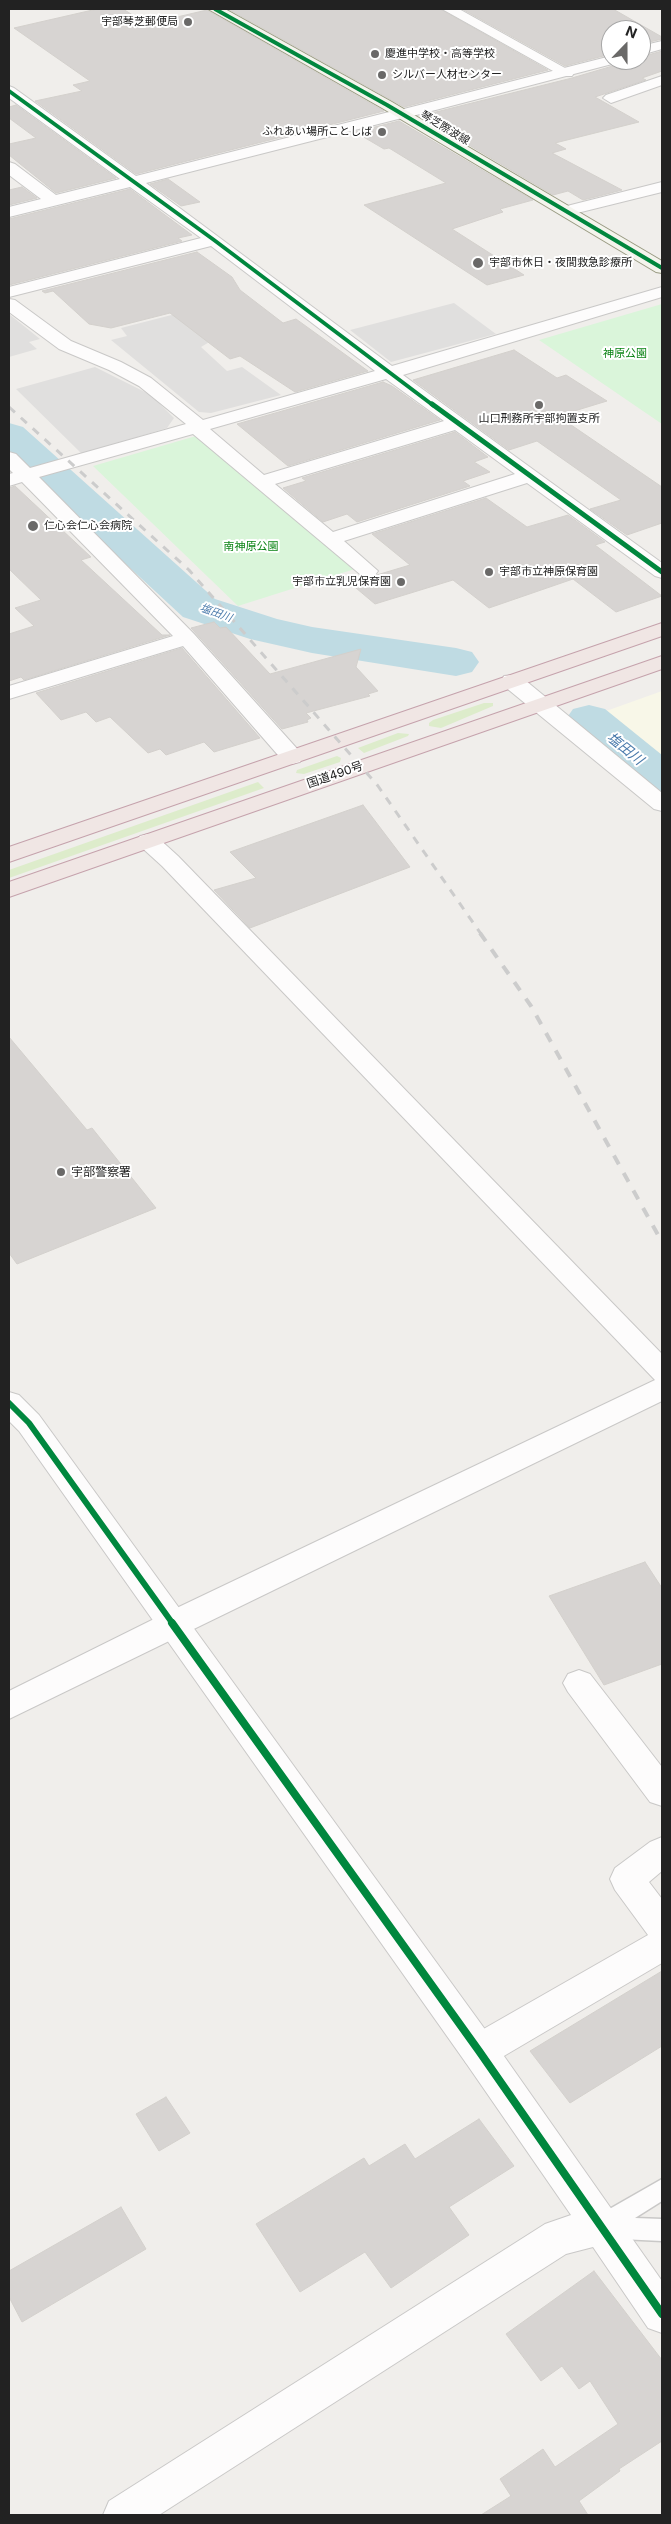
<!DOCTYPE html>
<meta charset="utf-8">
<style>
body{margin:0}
#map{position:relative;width:671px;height:2524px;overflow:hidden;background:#f0eeeb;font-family:Inter,sans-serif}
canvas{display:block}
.frame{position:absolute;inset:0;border:10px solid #222;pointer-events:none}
.north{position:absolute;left:601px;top:20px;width:50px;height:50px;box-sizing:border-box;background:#fff;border:1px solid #a7a7a7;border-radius:50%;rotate:22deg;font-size:14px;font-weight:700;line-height:20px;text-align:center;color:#222}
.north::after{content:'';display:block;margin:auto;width:18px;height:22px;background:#6a6968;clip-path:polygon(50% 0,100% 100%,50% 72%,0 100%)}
</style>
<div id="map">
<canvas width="671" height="2524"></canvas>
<div class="frame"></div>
<div class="north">N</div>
</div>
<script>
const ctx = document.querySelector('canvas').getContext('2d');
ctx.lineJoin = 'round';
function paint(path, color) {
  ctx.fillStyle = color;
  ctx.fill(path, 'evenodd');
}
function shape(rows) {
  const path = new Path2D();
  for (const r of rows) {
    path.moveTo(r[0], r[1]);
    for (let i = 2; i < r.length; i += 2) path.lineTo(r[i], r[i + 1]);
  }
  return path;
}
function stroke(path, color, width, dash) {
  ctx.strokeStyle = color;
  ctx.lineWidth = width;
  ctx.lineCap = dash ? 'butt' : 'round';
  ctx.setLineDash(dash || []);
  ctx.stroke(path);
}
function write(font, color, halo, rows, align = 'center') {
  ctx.font = font + ' Inter,"Noto Sans JP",sans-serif';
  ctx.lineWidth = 4;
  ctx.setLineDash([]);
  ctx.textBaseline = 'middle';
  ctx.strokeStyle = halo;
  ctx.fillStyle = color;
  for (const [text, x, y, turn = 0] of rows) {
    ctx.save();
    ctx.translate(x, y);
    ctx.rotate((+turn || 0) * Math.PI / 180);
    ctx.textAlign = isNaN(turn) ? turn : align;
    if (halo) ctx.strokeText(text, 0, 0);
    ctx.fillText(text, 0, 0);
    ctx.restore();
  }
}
paint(shape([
 [662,691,662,769,595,715]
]), '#f8f7e8');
paint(shape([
 [484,703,493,703,493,706,441,728,429,726,429,723,433,720],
 [398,733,409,734,408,736,364,753,358,748],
 [337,756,341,758,340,762,304,774,296,773,297,770],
 [258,782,264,788,9,878,9,870]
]), '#ddeccb');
paint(shape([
 [662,304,662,424,539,340],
 [196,436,358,568,238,606,93,466]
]), '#daf5da');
paint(shape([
 [454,303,496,334,391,362,350,330],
 [191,310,211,341,201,347,227,371,242,367,281,395,211,413,199,412,111,340,127,336,121,328],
 [9,314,40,339,29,342,37,349,9,357],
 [95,367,151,395,174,418,167,428,82,454,16,389]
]), '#e0dfde');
paint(shape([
 [9,423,23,427,215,599,277,619,312,627,456,648,472,652,479,662,472,672,456,676,312,653,250,639,183,617,9,456,9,423],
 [589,705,605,709,662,755,662,793,645,789,573,729,566,719,573,709,589,705]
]), '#bfdbe3');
const building = shape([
 [97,9,123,9,147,24,207,10,384,111,136,174,35,101,82,91,73,85,90,81,14,28,97,9],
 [228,9,440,9,548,70,404,107,228,9],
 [462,9,613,9,662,37,662,39,641,44,641,30,611,30,611,54,565,66,462,9],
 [662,51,662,71,642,78,646,80,595,97,639,122,555,143,566,149,552,153,622,190,603,195,583,200,568,191,553,195,420,116,572,78,616,65,620,60,641,60,641,57,662,51],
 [16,105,116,178,56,193,9,155,9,144,36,138,9,118,9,107,16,105],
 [399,121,533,200,500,209,503,212,452,229,524,275,487,285,364,205,446,183,389,148,384,149,355,132,399,121],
 [168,179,200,202,181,206,150,184,168,179],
 [22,187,37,198,9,205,9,190,22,187],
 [130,189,192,235,178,238,182,241,9,285,9,219,130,189],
 [197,252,232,277,240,290,283,323,296,319,368,371,295,392,240,356,230,359,170,313,111,328,89,324,53,291,45,293,42,291,197,252],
 [514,350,557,378,566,375,607,401,558,416,662,487,662,523,627,535,590,509,621,500,537,441,509,450,413,380,514,350],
 [383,382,392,386,440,420,288,466,237,424,383,382],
 [455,432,488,457,474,462,490,472,463,481,470,486,357,522,347,514,323,522,283,488,306,481,302,478,455,432],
 [15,486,91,557,81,560,162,635,170,635,24,680,21,677,9,681,9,634,34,626,15,608,41,600,9,569,9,488,15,486],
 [486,498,527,527,568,515,605,542,595,545,662,596,616,612,573,579,489,608,453,580,375,604,350,583,410,565,372,534,486,498],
 [214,622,220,628,226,627,270,674,361,649,356,667,378,691,368,694,370,696,306,713,311,718,307,720,308,722,282,729,191,628,214,622],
 [182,648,260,738,214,752,204,742,166,755,160,749,148,753,110,717,96,722,86,712,61,720,36,693,182,648],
 [363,805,410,867,250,928,214,890,256,878,230,852,363,805],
 [9,1037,87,1130,92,1128,156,1208,17,1264,9,1253,9,1037],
 [645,1562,662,1588,662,1664,604,1685,549,1596,645,1562],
 [662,1971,662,2046,570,2103,530,2051,662,1971],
 [166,2097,190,2133,159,2151,136,2114,166,2097],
 [479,2119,514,2166,449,2207,469,2235,391,2288,365,2252,300,2292,256,2224,364,2158,369,2166,405,2144,415,2159,479,2119],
 [121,2207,146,2249,22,2322,9,2297,9,2271,121,2207],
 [594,2271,662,2360,662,2441,619,2469,620,2471,579,2501,588,2515,481,2515,511,2496,500,2479,543,2449,555,2467,618,2424,590,2381,579,2389,562,2366,541,2381,506,2334,594,2271]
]);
paint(building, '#d7d4d2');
stroke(building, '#d3d0cc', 1);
const service = shape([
 [662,2179,662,2201,635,2218,662,2219,662,2241,600,2238,592,2235,589,2227,592,2219,662,2179]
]);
const minor = shape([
 [442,9,459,9,574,73,572,76,562,76,442,9],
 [662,76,662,85,611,103,603,98,606,95,662,76],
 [9,86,14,88,136,176,401,109,406,111,409,114,406,117,146,183,392,366,662,287,662,297,403,375,662,563,662,578,655,576,527,483,344,541,378,571,375,575,368,577,361,575,193,434,39,477,194,634,300,752,303,757,300,762,292,764,284,762,183,646,9,699,9,686,173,636,22,482,9,486,9,474,13,473,9,469,9,452,16,454,30,468,186,424,139,386,109,370,59,349,9,312,9,299,15,300,71,341,121,362,151,378,203,420,375,371,211,246,9,297,9,287,201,238,130,187,9,217,9,207,41,199,9,175,9,162,15,164,56,195,120,179,9,98,9,86],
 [386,379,444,421,264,475,210,429,386,379],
 [455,430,515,474,333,532,275,484,455,430],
 [662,182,662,192,565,216,557,211,559,208,662,182],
 [512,675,520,676,662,793,662,811,654,809,504,686,501,681,504,676,512,675],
 [148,834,156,836,178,856,662,1354,662,1401,9,1719,9,1691,162,1615,655,1380,162,866,140,846,136,841,140,836,148,834],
 [579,1670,590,1674,662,1767,662,1806,650,1802,568,1692,563,1683,568,1674,579,1670],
 [662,1837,662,1871,649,1882,662,1899,662,1963,492,2063,479,2068,466,2063,461,2051,466,2039,648,1935,615,1890,610,1879,615,1868,650,1842,662,1837]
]);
const tertiary = shape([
 [662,41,662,49,641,55,641,46,662,41],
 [611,56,611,60,618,60,616,63,401,119,393,114,396,111,611,56],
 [9,1392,19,1395,39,1415,492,2039,662,2281,662,2333,648,2328,593,2247,566,2254,159,2515,103,2515,109,2501,545,2224,571,2215,466,2063,19,1431,9,1421,9,1392]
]);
const secondary = shape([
 [208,9,225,9,392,102,662,261,662,273,656,272,382,108,208,9]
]);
const trunk = shape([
 [662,623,662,636,9,862,9,847,662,623],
 [662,656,662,669,9,897,9,882,662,656]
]);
stroke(service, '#c9c8c7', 3);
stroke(minor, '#c9c8c7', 2);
stroke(tertiary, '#c9c8c7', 2);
stroke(secondary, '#999a82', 2);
stroke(trunk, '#c5a2ac', 2);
paint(service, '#fdfcfc');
paint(minor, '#fdfcfc');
paint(tertiary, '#fdfcfc');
paint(secondary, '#f4f4ed');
paint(trunk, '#f0e6e4');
stroke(shape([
 [9,407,189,570,378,786,481,934]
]), '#ccc', 3, [8, 8]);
stroke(shape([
 [480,933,531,1006,662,1242]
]), '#ccc', 4, [10, 10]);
stroke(shape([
 [215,9,387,105,662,268],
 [9,91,214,240,434,406]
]), '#00873e', 4);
stroke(shape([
 [432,404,662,572]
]), '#00873e', 5);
stroke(shape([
 [9,1403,29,1423,173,1624]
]), '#00873e', 6);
stroke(shape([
 [172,1623,479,2051,662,2314]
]), '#00873e', 8);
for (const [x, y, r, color] of [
 [188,22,5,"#6a6968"],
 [375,54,5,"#6a6968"],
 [382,75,5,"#6a6968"],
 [382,132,5,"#6a6968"],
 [478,263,6,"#6a6968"],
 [539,405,5,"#6a6968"],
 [33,526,6,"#6a6968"],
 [489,572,5,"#6a6968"],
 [401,582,5,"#6a6968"],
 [61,1172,5,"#6a6968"]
]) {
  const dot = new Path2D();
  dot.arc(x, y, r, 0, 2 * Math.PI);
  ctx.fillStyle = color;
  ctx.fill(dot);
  stroke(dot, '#fff', 2);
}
write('11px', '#222', '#fff', [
 ["宇部琴芝郵便局",178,22,"right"],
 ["慶進中学校・高等学校",385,54],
 ["シルバー人材センター",392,75],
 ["ふれあい場所ことしば",372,132,"right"],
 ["宇部市休日・夜間救急診療所",489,263],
 ["山口刑務所宇部拘置支所",539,419,"center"],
 ["仁心会仁心会病院",44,526],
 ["宇部市立神原保育園",499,572],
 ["宇部市立乳児保育園",391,582,"right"]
], 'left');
write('11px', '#222', '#fff', [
 ["琴芝際波線",445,128,31]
]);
write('11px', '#0c8416', '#fff', [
 ["神原公園",625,354],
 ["南神原公園",251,547]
]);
write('italic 11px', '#4a7aab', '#fff', [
 ["塩田川",216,613,20]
]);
write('12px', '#222', '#fff', [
 ["国道490号",335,775,-19]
]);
write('12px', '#222', '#fff', [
 ["宇部警察署",71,1172]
], 'left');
write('italic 14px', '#4a7aab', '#fff', [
 ["塩田川",625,749,39]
]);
</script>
